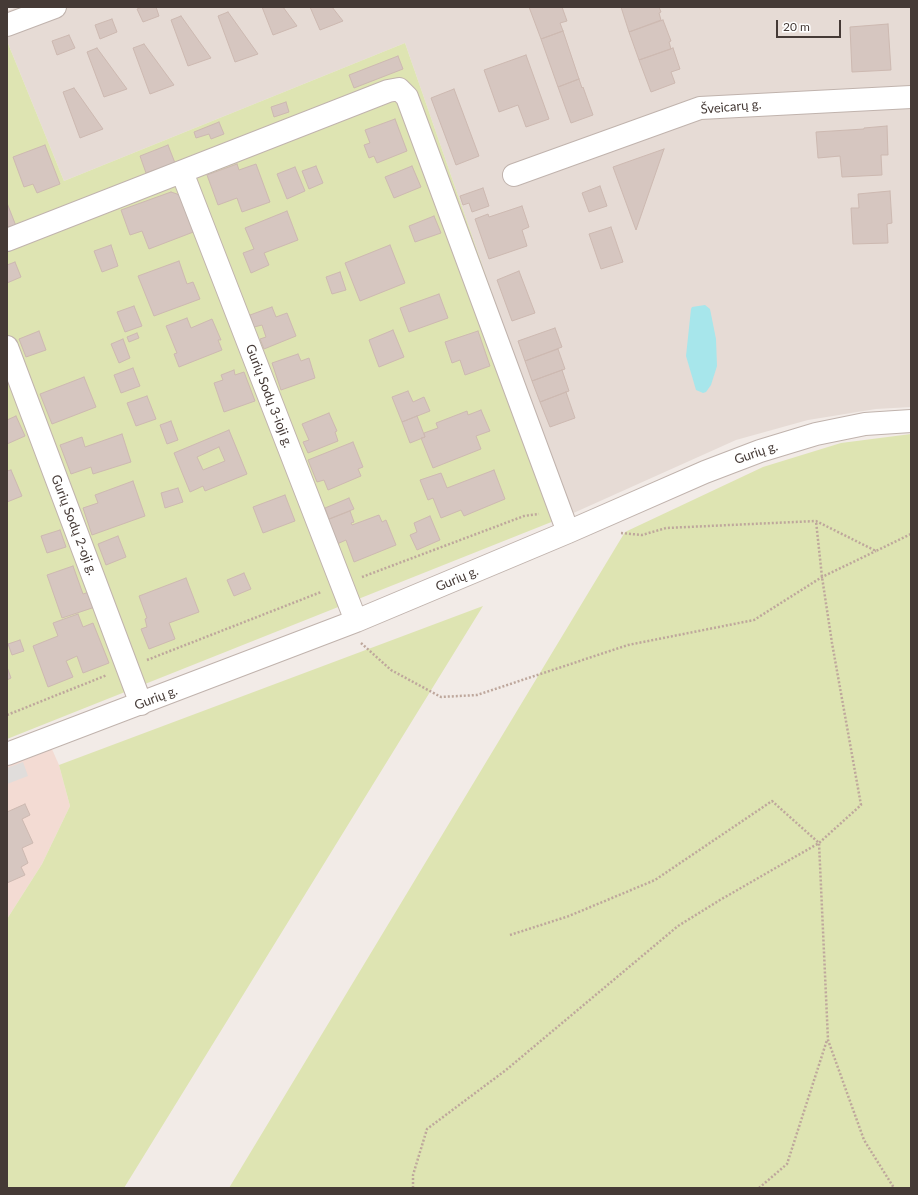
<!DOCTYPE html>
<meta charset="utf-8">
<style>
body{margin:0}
#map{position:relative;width:918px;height:1195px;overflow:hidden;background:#f2ebe7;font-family:Lato,sans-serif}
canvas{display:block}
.frame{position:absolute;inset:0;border:8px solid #453a36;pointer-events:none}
.scale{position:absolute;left:776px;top:20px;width:65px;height:18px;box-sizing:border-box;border:2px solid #453a36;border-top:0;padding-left:5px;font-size:12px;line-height:14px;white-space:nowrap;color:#453a36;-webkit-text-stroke:3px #fff;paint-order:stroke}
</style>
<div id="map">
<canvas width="918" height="1195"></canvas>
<div class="frame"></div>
<div class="scale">20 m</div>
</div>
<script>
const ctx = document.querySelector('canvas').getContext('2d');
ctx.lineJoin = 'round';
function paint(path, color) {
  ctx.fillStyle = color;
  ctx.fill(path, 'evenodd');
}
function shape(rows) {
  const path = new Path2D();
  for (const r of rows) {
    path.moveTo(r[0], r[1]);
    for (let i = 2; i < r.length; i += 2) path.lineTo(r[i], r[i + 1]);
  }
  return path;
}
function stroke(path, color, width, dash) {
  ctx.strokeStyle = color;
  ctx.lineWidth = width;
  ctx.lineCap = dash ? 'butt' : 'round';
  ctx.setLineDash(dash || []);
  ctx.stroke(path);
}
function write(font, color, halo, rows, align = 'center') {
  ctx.font = font + ' Lato,sans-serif';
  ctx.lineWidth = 3;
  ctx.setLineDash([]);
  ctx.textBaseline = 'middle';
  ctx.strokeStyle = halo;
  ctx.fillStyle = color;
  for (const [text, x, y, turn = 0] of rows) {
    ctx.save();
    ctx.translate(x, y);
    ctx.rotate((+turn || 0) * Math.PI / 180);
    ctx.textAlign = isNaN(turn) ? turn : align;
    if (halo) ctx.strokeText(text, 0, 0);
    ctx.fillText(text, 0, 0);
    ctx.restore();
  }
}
paint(shape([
 [17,7,911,7,911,407,876,409,808,420,736,440,569,515,405,43,64,181,7,41,7,11]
]), '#e6dbd5');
paint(shape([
 [51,747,59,765,70,806,42,864,7,919,7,765]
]), '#f3dbd3');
paint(shape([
 [7,41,64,181,405,43,569,515,7,739],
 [911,434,911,1188,229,1188,625,532,763,467,841,443],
 [483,606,124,1188,7,1188,7,919,42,864,70,806,59,765]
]), '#dee4b2');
paint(shape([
 [23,762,28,776,7,784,7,768]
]), '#e0dddb');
paint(shape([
 [705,305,710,309,716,339,717,366,711,385,706,392,703,393,696,390,686,356,691,309,692,307]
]), '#a7e6eb');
const building = shape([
 [142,7,156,7,159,16,143,22,137,9,142,7],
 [262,7,283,7,297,26,273,35,262,7],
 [310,7,332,7,343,21,320,30,310,7],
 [529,7,562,7,567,21,560,23,563,31,541,39,529,7],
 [621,7,659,7,661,12,659,13,661,20,629,32,621,7],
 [228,12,258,54,235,62,218,16,228,12],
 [181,16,211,58,188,66,171,20,181,16],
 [112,19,117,32,100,39,95,25,112,19],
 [663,20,671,41,669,42,671,49,639,60,629,32,663,20],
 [888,24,891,70,852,72,850,27,888,24],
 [563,31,579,79,558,87,541,39,563,31],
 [69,35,75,48,57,55,52,41,69,35],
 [144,44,174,85,150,94,133,48,144,44],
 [97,48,127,89,104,97,87,52,97,48],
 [673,48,680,69,671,72,675,83,651,92,639,60,673,48],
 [526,55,549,119,526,127,518,105,499,112,484,70,526,55],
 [398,56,403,69,354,88,349,75,398,56],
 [579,79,582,88,583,87,593,115,571,123,558,87,579,79],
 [74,88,103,129,80,138,63,92,74,88],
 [454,89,479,156,456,165,431,98,454,89],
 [286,102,289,112,274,117,271,107,286,102],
 [395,119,407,151,377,163,374,156,369,158,364,145,370,143,365,130,395,119],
 [219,122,224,134,211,139,209,134,196,138,194,132,219,122],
 [887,126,888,155,881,155,882,175,842,177,840,156,818,158,816,132,864,129,864,128,887,126],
 [45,145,60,184,37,193,33,184,24,187,13,157,45,145],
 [168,145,175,163,146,173,140,156,168,145],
 [664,149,636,230,613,167,664,149],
 [237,164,239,170,256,164,270,202,242,212,237,198,218,205,207,175,237,164],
 [316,166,323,183,309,189,302,171,316,166],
 [412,166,421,187,394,198,385,177,412,166],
 [295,167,305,191,287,199,277,174,295,167],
 [600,186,607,206,589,212,582,193,600,186],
 [483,188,489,206,472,212,469,203,463,205,460,196,483,188],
 [890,191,892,223,887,224,888,243,853,244,851,208,859,208,858,194,890,191],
 [171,192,177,194,184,199,196,231,149,249,142,231,130,235,121,210,171,192],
 [7,203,16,226,7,229,7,203],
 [522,206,529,227,522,230,527,246,489,259,475,219,488,214,489,217,522,206],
 [287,211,298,240,264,253,269,265,251,273,243,253,254,249,245,228,287,211],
 [434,216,441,233,415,242,409,226,434,216],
 [611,227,623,262,601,269,589,234,611,227],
 [111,245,118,266,102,272,94,251,111,245],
 [390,245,405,283,360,301,345,263,390,245],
 [179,261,187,284,193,282,200,299,154,316,138,276,179,261],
 [15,262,21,277,7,283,7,265,15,262],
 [519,271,535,313,512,321,497,280,519,271],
 [340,272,346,290,332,294,326,277,340,272],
 [439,294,448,318,409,332,400,308,439,294],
 [134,306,142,326,125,332,117,312,134,306],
 [272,307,276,317,287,313,296,336,264,349,260,339,266,337,262,325,254,327,250,315,272,307],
 [187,318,191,328,212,319,221,340,218,340,222,350,179,367,174,354,177,353,166,326,187,318],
 [555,328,562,347,525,361,518,341,555,328],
 [393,330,404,357,379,367,369,340,393,330],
 [39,331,46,350,26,357,19,339,39,331],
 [478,331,490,366,465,375,460,360,452,363,445,342,478,331],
 [137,333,139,338,129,342,127,337,137,333],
 [123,339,130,358,119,363,111,344,123,339],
 [558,349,565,369,532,381,525,361,558,349],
 [298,354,301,361,309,358,315,378,281,390,272,363,298,354],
 [133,368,140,386,121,393,114,375,133,368],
 [234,370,235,375,244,372,255,401,224,412,214,383,223,380,221,375,234,370],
 [562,370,569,391,540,402,532,381,562,370],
 [84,377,96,407,52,424,40,394,84,377],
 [408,391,413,402,424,397,430,411,402,422,392,397,408,391],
 [566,392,575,418,550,427,540,402,566,392],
 [147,396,156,419,136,426,127,403,147,396],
 [481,410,490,431,476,436,481,449,433,468,421,438,425,437,424,433,438,428,436,423,467,411,468,415,481,410],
 [329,413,337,431,335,432,338,441,308,453,303,442,309,440,302,424,329,413],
 [16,416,25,436,7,444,7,420,16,416],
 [417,416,425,437,410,443,402,422,417,416],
 [171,421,178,440,167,444,160,425,171,421],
 [229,430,247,474,205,491,203,486,190,492,174,453,229,430],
 [219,447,225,461,203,470,197,457,219,447],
 [122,434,131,462,93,474,91,467,71,474,60,445,82,437,85,447,122,434],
 [353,442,363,467,358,469,361,476,328,490,324,480,317,482,308,460,353,442],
 [11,470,22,496,7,502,7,471,11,470],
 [494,470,505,499,464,516,461,510,441,518,433,498,428,500,420,480,441,473,447,488,494,470],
 [133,481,145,516,92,535,83,508,98,503,95,495,133,481],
 [178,488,183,502,165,508,161,493,178,488],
 [285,495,295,521,263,533,253,507,285,495],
 [349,498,354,509,329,519,325,508,349,498],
 [350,511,354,522,351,523,352,525,379,515,382,522,386,520,396,545,354,562,346,540,337,544,327,520,350,511],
 [430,516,440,540,417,550,410,535,417,532,414,523,430,516],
 [60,530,66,547,47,553,41,536,60,530],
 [118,536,126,557,106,565,98,544,118,536],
 [73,566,83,594,89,592,95,607,62,618,47,575,73,566],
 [244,573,251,589,234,596,227,580,244,573],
 [186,578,199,612,169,623,175,639,149,649,141,629,147,627,145,619,147,618,139,596,186,578],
 [78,614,83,627,93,623,109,663,83,673,77,656,66,661,73,677,48,687,33,646,58,636,53,623,78,614],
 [20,640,24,651,12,655,8,644,20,640],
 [7,667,11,678,7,680,7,667],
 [25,804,30,815,22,819,33,843,22,848,28,863,21,867,25,875,7,883,7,812,25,804]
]);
paint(building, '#d6c6c0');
stroke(building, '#cdb9b1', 1);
const minor = shape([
 [7,25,55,7],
 [182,172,356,621],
 [514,175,700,108,911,97],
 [7,240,388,91,399,89,407,97,568,532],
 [7,347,141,704],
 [7,754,356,621,568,532,705,472,760,451,816,434,865,424,911,421]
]);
stroke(minor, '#c0b3ad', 24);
stroke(shape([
 [621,533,642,535,666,528,816,521,876,551,911,534],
 [362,577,524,516,539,514],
 [361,643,391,670,441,697,477,695,628,645,754,620,822,577,876,551],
 [147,660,321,592],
 [7,715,107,675],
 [510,935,569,916,655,880,772,801,819,843,828,1040,864,1140,894,1188],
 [413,1188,413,1175,427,1129,506,1070,678,926,720,900,819,843,861,805,832,643,822,577,816,521],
 [759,1188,787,1164,827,1040]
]), '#bea79c', 2.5, [2, 2]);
stroke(minor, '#fff', 22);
write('13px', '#453a36', '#fff', [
 ["Šveicarų g.",731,107,-5],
 ["Gurių Sodų 3-ioji g.",269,396,69],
 ["Gurių g.",756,453,-19],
 ["Gurių Sodų 2-oji g.",74,525,69],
 ["Gurių g.",457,579,-23],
 ["Gurių g.",156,698,-21]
]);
</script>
